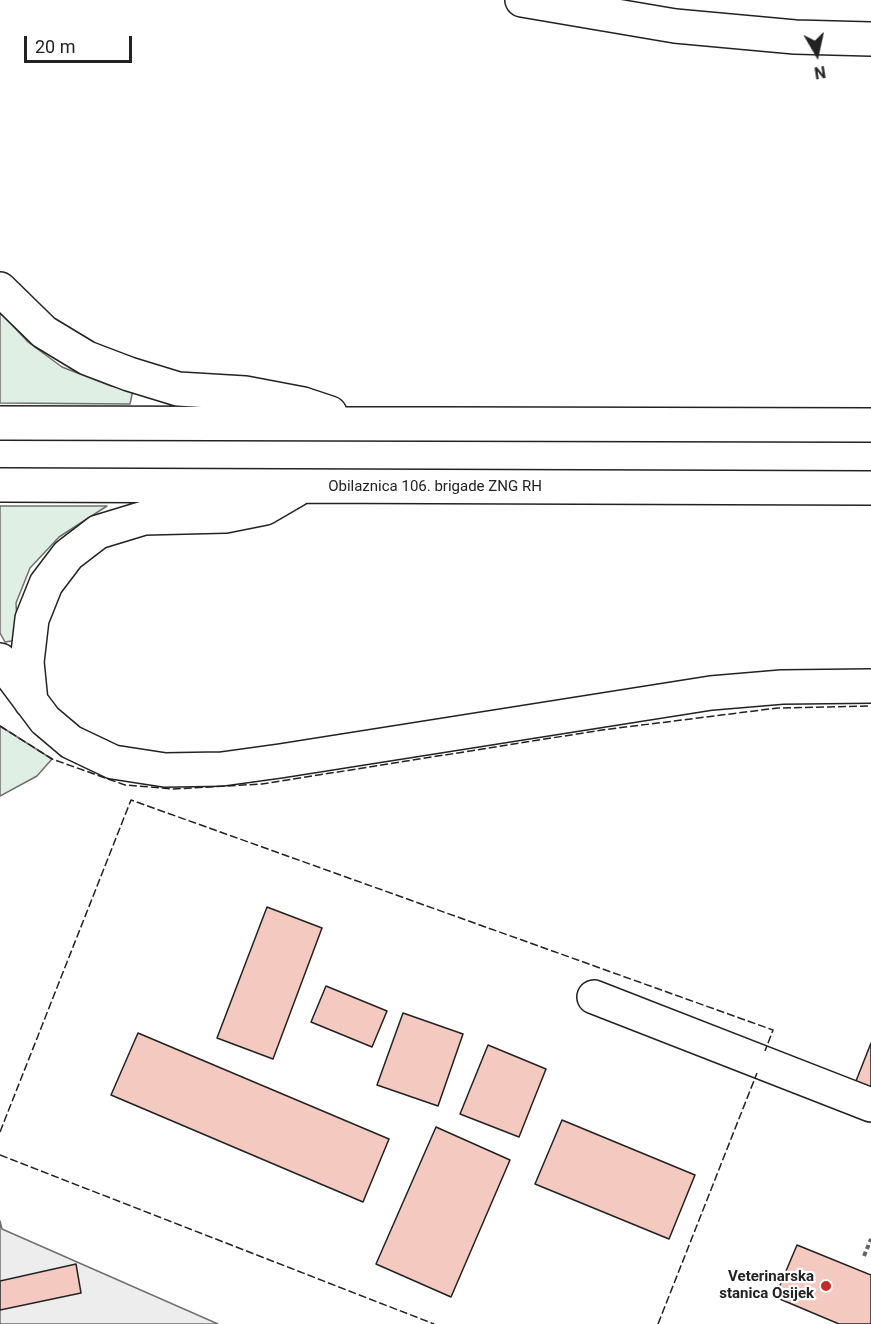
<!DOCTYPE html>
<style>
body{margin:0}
#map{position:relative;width:871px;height:1324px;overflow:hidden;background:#fff;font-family:Roboto,sans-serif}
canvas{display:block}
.north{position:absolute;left:787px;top:24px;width:60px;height:60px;-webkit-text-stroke:4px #fff;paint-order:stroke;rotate:171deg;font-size:16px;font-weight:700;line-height:24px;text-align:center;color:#222}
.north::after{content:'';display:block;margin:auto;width:21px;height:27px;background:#222;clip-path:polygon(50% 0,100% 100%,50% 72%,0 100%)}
.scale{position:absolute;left:24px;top:36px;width:108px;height:27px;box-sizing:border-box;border:3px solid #222;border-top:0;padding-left:8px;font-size:18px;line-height:21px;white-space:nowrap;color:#222;-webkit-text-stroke:4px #fff;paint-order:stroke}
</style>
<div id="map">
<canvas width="871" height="1324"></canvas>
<div class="north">N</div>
<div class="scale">20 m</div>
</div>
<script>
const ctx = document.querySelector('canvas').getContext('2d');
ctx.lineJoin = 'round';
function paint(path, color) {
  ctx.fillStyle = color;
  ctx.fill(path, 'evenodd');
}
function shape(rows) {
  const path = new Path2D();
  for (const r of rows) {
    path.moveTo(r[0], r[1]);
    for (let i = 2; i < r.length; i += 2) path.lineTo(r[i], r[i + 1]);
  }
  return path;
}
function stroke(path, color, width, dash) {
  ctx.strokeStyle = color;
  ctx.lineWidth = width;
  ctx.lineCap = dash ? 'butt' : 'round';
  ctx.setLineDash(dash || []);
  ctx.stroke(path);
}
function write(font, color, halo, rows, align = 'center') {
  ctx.font = font + ' Roboto,sans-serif';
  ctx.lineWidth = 4.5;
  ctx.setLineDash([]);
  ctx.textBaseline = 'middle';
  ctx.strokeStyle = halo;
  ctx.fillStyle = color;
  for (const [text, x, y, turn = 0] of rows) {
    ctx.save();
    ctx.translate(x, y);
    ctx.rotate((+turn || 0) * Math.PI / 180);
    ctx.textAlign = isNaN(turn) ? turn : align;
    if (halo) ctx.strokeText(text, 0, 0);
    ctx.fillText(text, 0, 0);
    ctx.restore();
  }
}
const green = shape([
 [0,312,28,342,62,367,111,386,133,390,130,404,0,403,0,312],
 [0,506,107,506,59,537,30,568,16,603,18,640,5,642,0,633,0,506],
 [0,726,52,759,37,776,0,796,0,726]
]);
paint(green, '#e0efe3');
stroke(green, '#6f6f6f', 1.5);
const parking = shape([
 [0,1221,2,1229,218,1324,0,1324,0,1221]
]);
paint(parking, '#ededed');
stroke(parking, '#6f6f6f', 1.5);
const building = shape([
 [267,907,322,928,273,1059,217,1038,267,907],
 [326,986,387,1011,372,1047,311,1022,326,986],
 [403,1013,463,1034,438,1106,377,1085,403,1013],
 [138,1033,389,1139,363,1202,111,1095,138,1033],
 [871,1043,871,1087,856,1081,871,1043],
 [488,1045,546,1069,519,1137,460,1114,488,1045],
 [562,1120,695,1175,669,1239,535,1184,562,1120],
 [436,1127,510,1160,451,1297,376,1264,436,1127],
 [797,1245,871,1275,871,1324,839,1324,775,1297,797,1245],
 [76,1264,81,1293,0,1310,0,1281,76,1264]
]);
paint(building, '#f3c9c0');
stroke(building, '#222', 1.5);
const minor = shape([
 [594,997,871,1105]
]);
const highway = shape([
 [522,0,675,26,795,37,871,39],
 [0,289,44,332,87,358,129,374,178,389,245,393,303,404,330,413],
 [0,423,871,425],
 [0,485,871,488],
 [0,660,45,720,71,742,113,762,165,770,222,769,280,761,711,693,782,687,871,686],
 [31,702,27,662,32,619,46,584,68,555,98,532,144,518,225,516,265,508,296,490]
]);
stroke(minor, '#222', 36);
stroke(highway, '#222', 36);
stroke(shape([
 [864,1256,871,1239]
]), '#646464', 4, [4.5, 3]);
stroke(minor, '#fff', 33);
stroke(highway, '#fff', 33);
stroke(shape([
 [0,726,52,759,125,785,174,789,262,784,602,730,778,708,871,706],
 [0,1132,131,800,773,1030,765,1051],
 [0,1155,434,1324],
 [658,1324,757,1073]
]), '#222', 1.5, [8, 3]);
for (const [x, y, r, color] of [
 [826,1286,6,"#c62828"]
]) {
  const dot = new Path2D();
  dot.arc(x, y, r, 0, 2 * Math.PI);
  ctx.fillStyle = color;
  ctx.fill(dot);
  stroke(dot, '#fff', 2);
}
write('15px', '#222', '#fff', [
 ["Obilaznica 106. brigade ZNG RH",435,487]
]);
write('bold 15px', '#222', '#fff', [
 ["Veterinarska",814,1277],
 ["stanica Osijek",814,1294]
], 'right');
</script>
